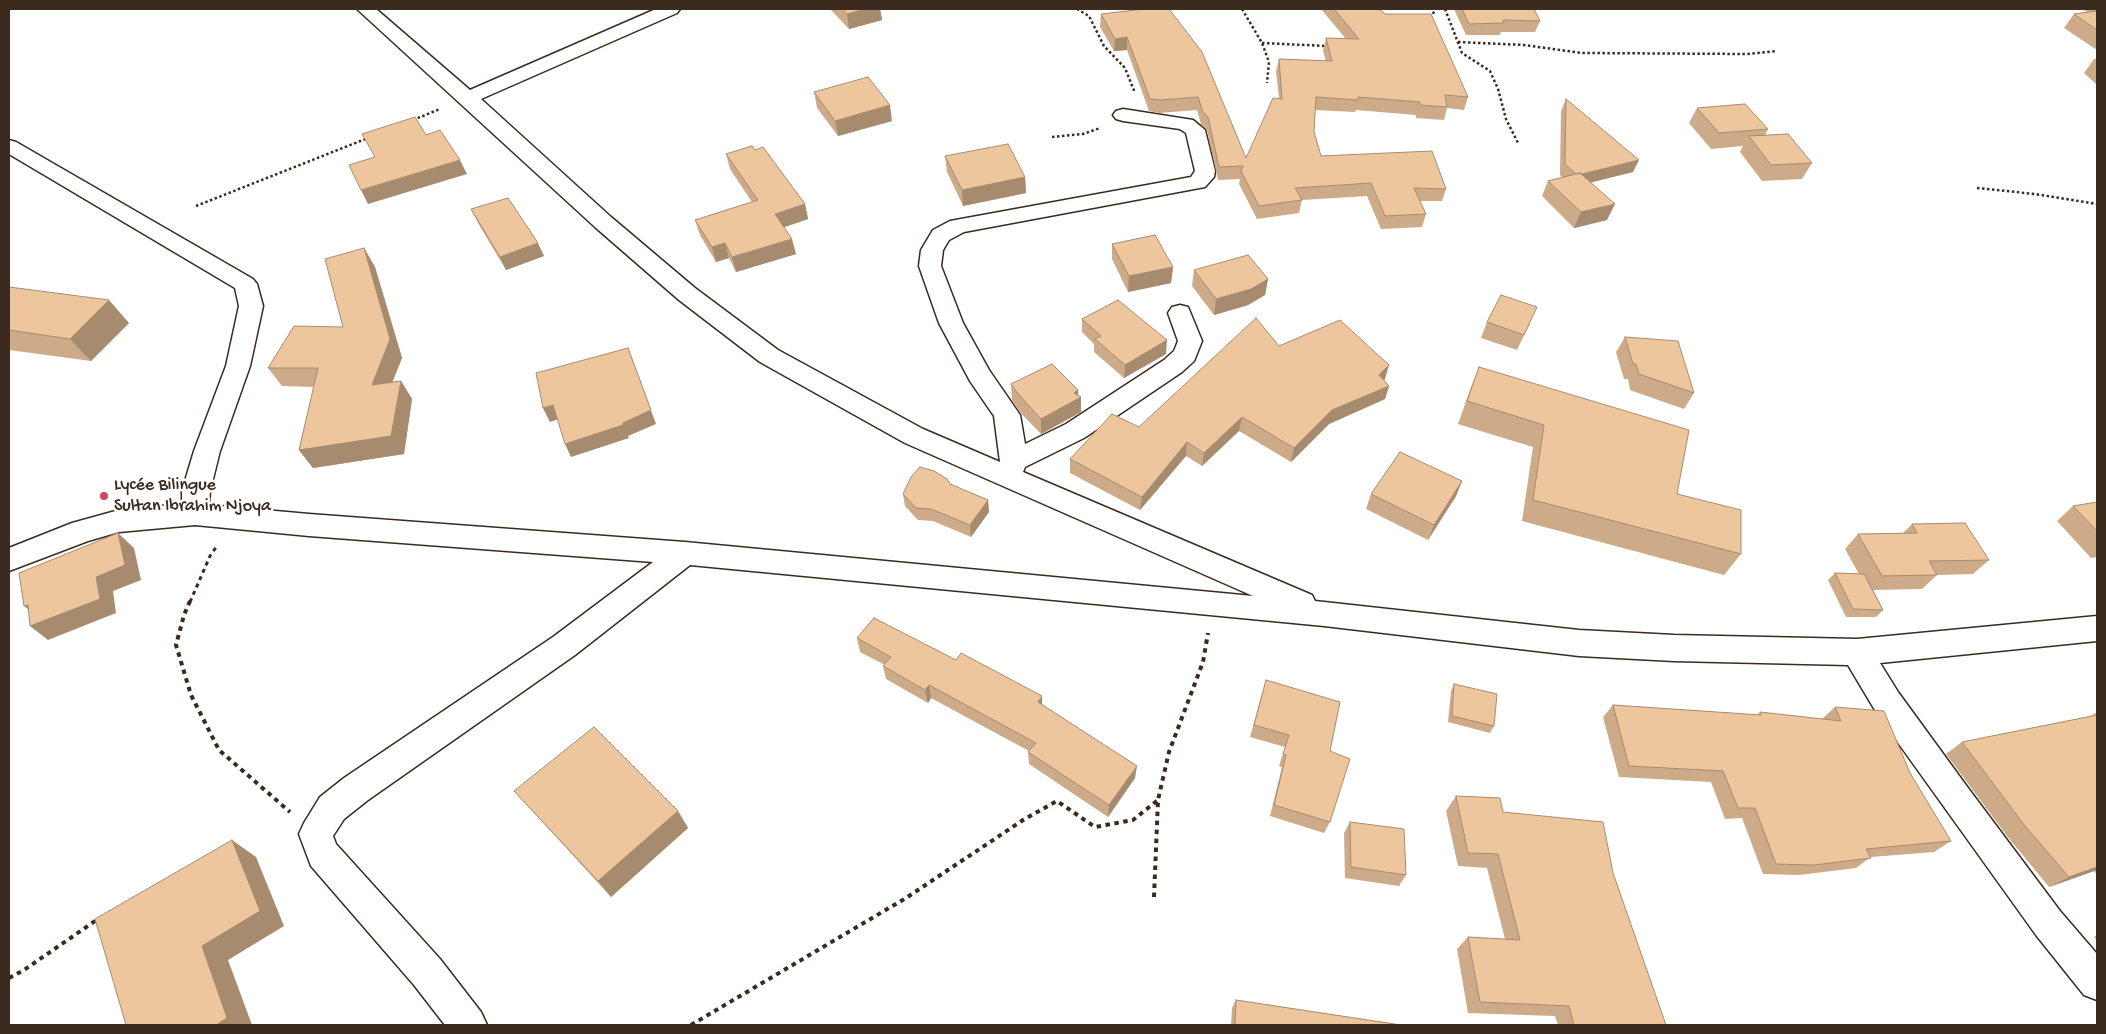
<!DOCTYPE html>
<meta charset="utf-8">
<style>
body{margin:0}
#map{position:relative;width:2106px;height:1034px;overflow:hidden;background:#fff;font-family:"Gochi Hand",sans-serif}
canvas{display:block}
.frame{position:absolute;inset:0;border:10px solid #3b2a1e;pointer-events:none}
</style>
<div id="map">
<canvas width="2106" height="1034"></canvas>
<div class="frame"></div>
</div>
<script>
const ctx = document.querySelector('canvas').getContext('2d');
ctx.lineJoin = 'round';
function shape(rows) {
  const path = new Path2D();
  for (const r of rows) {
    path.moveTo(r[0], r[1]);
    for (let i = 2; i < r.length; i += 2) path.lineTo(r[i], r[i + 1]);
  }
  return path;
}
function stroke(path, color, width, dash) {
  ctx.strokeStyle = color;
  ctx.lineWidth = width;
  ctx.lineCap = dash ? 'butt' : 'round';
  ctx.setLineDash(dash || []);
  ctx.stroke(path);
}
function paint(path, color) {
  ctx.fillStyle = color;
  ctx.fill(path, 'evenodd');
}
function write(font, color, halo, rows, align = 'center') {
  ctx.font = font + ' "Gochi Hand",sans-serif';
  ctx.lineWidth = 5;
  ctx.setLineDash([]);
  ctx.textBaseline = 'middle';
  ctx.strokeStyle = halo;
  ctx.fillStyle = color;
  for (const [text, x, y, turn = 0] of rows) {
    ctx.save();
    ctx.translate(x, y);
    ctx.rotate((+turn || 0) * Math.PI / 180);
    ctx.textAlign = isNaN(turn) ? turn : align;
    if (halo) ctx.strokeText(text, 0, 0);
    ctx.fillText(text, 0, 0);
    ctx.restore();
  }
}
const minor = shape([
 [357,9,376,9,470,90,656,9,680,9,677,13,481,99,611,217,695,288,778,350,923,429,1000,462,994,416,970,381,939,323,919,266,921,250,933,230,950,221,1191,177,1195,171,1186,133,1180,129,1123,121,1116,119,1113,115,1116,111,1123,109,1193,120,1205,130,1215,171,1214,177,1205,187,964,232,949,240,943,250,941,266,963,323,989,370,1020,415,1025,444,1066,424,1164,360,1174,351,1178,341,1168,313,1172,307,1180,305,1188,307,1202,341,1194,361,1182,372,1084,438,1025,467,1023,472,1312,595,1315,601,1579,630,1674,635,1857,639,2097,616,2097,641,1880,663,1898,692,1968,788,2060,911,2097,954,2097,1000,2084,995,2036,935,1876,712,1848,665,1674,661,1579,656,1324,626,690,565,575,655,368,800,344,819,333,836,336,844,440,959,481,1012,487,1025,445,1025,414,985,311,866,299,834,304,823,320,797,344,778,553,637,653,562,309,536,195,525,119,532,88,541,9,571,9,548,72,523,119,510,182,504,182,491,194,451,226,366,239,306,235,288,9,154,9,140,16,142,253,279,257,284,263,306,250,366,220,451,210,491,209,505,309,514,685,542,1253,596,905,443,760,362,679,300,595,227,357,9]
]);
stroke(minor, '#3b2a1e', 3);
stroke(shape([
 [1077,9,1089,16,1104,46,1125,68,1135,93],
 [1242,9,1262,43,1269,62,1267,83],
 [1445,9,1462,53,1490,71,1498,89,1506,119,1518,143],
 [1430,18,1436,9],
 [1458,42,1524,45,1582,53,1747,54,1777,51],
 [1262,43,1326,46],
 [413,120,440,109],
 [1052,137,1083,134,1100,128],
 [1977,188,2035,194,2097,204],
 [196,206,368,138]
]), '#3b2a1e', 2.5, [2.5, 2.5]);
stroke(shape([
 [190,602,210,556,217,546]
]), '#3b2a1e', 3, [4, 4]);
stroke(shape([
 [190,601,184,615,176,645,191,695,219,750,290,812],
 [1154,897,1158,800,1169,752,1203,662,1208,633],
 [9,978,24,970,98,919],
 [691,1025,906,898,1023,820,1057,801,1095,827,1133,820,1158,800]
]), '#3b2a1e', 4, [4.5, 4.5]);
paint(minor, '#fff');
paint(shape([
 [830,9,880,9,882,20,849,29],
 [1144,9,1246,158,1279,98,1276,71,1279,59,1326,61,1323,51,1326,38,1346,39,1321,9,1379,9,1468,97,1464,110,1447,108,1444,120,1416,118,1416,115,1356,110,1355,112,1315,110,1314,132,1321,156,1446,189,1442,201,1420,201,1426,214,1422,227,1381,229,1367,196,1302,200,1299,213,1257,219,1239,184,1240,179,1218,180,1207,130,1201,124,1197,110,1159,113,1149,111,1127,50,1114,51,1100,27,1101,14],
 [1454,9,1534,9,1540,21,1535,32,1501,32,1500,35,1466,35],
 [2083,9,2097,9,2097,50,2064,28,2074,14,2087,12],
 [2094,59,2097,59,2097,85,2084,73],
 [814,92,892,121,838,136,817,108],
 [1566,99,1633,172,1591,182,1607,220,1574,228,1542,196,1548,181,1562,177,1560,175,1561,111],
 [1697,108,1768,129,1765,135,1812,163,1802,179,1762,181,1740,152,1743,146,1711,149,1689,123],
 [755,150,805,204,808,219,784,227,796,254,736,272,729,258,716,262,700,235,695,220,752,202,730,169,726,154],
 [945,156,1025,177,1026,193,963,206,947,172],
 [471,209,544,256,506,270,478,223],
 [1112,244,1173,267,1171,283,1128,292,1112,259],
 [364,248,375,267,402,358,392,382,401,381,412,399,404,454,313,468,299,450,314,387,282,386,268,368,343,327],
 [1194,270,1268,279,1265,295,1248,305,1214,315,1192,286],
 [9,287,129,323,91,361,9,350],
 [1082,319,1166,354,1124,378,1094,352,1094,344,1082,332],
 [1487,322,1530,323,1517,350,1481,338],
 [1625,337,1694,393,1684,409,1630,390,1628,379,1624,379,1616,352],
 [1479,367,1677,494,1741,554,1724,575,1522,521,1533,447,1458,424,1470,390],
 [1385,379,1384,380,1389,386,1385,399,1329,424,1291,462,1239,431,1202,466,1186,456,1140,510,1070,473,1070,459,1139,427],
 [1011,384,1078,390,1078,395,1081,412,1041,434,1020,412,1012,400],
 [1462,481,1456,496,1428,540,1366,509,1371,494],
 [950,484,988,500,989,512,971,537,933,521,918,520,905,506,903,494],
 [2097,502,2097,557,2091,558,2057,521,2073,506],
 [1912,524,1989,560,1973,574,1937,575,1922,589,1873,590,1883,610,1876,617,1846,617,1828,580,1835,573,1859,574,1845,549,1858,534,1903,533],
 [857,638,1042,705,1135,778,1108,817,1029,764,1028,752,1029,751,931,698,928,703,886,679,883,666,885,665,860,652],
 [1266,680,1330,751,1330,822,1324,833,1270,816,1282,767,1279,766,1285,747,1250,737],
 [1454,684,1494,726,1490,733,1448,722,1451,691],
 [1613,705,1757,715,1760,712,1822,719,1835,707,1910,773,1951,841,1934,852,1871,857,1856,868,1799,875,1763,874,1742,818,1725,819,1711,782,1619,777,1603,717],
 [2097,712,2097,875,2094,871,2049,887,2007,836,1946,754,1962,742,2091,716],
 [514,791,678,811,688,828,611,897],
 [1456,796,1503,812,1613,873,1666,1025,1558,1025,1555,1016,1468,1013,1457,949,1468,937,1505,939,1487,868,1458,866,1446,811],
 [1350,822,1406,875,1399,886,1345,878,1344,833],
 [2097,935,2097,940,2094,937],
 [1236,1000,1401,1025,1231,1025,1232,1008]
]), '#cdaa88');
paint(shape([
 [866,9,880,9,882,20,849,29,847,14],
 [1127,37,1127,50,1114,51,1115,39],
 [890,105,892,121,838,136,835,121],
 [460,160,467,174,368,204,361,190],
 [1639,160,1633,172,1573,187,1578,175],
 [1025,177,1026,193,963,206,962,190],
 [805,204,808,219,779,229,775,214],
 [1615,204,1607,220,1574,228,1581,212],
 [792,239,796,254,736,272,732,257],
 [538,243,544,256,506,270,500,257],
 [725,243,729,258,716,262,712,247],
 [364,248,375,267,402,358,384,403,372,385],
 [1173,267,1171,283,1128,292,1129,276],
 [1268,279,1265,295,1248,305,1214,315,1216,299],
 [109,300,129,323,91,361,70,339],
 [1167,340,1166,354,1124,378,1125,365],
 [628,348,656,424,628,436,629,438,571,457,565,444],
 [1389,365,1385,379,1374,389,1379,375],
 [401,381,412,399,404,454,313,468,299,450],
 [1389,386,1385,399,1329,424,1291,462,1294,448,1332,410],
 [1078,390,1078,398,1081,397,1081,412,1041,434,1041,419,1074,393],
 [553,405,559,419,550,422,543,408],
 [1242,417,1239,431,1202,466,1204,453],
 [1187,442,1186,456,1140,510,1142,497],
 [1462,481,1456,496,1428,540,1434,525],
 [988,500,989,512,971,537,970,525],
 [118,533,134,548,141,580,113,591,116,613,48,640,30,626,96,577],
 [28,605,42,620,24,606],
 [929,685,931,698,928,703,925,690],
 [1042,696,1042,708,1038,702],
 [1137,766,1135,778,1108,817,1109,805],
 [678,811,688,828,611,897,598,881],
 [232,840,256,857,284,926,228,960,252,1025,216,1025,202,946],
 [2097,867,2097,870,2094,871,2049,887,2069,877]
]), '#a78b6f');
const building = shape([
 [842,9,866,9,847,14,842,9],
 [1144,9,1169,9,1202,52,1246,158,1273,98,1282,99,1279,59,1332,61,1326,38,1359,39,1334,9,1379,9,1385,14,1431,14,1468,97,1445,95,1447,107,1420,105,1420,102,1358,97,1358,100,1316,97,1314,132,1321,156,1432,151,1446,189,1414,188,1426,214,1385,216,1371,183,1295,188,1302,200,1259,206,1241,171,1243,166,1219,167,1208,117,1203,112,1198,97,1161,100,1150,99,1127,37,1115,39,1101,14,1144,9],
 [1462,9,1534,9,1540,21,1503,20,1504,23,1469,24,1462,9],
 [2097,11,2097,30,2074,14,2097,11],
 [868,77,890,105,835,121,814,92,868,77],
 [1566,99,1639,160,1582,174,1580,173,1576,174,1565,164,1566,99],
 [1745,104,1768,129,1719,133,1697,108,1745,104],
 [415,117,426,135,440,130,460,160,361,190,349,165,375,157,362,134,415,117],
 [1788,134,1812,163,1771,165,1749,136,1788,134],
 [1008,144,1025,177,962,190,945,156,1008,144],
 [752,146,755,150,763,147,805,204,775,214,792,239,732,257,725,243,712,247,695,220,758,200,726,154,752,146],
 [1580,173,1615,204,1581,212,1548,181,1580,173],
 [508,198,538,243,500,257,471,209,508,198],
 [1155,235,1173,267,1129,276,1112,244,1155,235],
 [364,248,390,339,372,385,401,381,391,436,299,450,318,368,268,368,294,326,343,327,325,259,364,248],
 [1248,255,1268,279,1251,289,1216,299,1194,270,1248,255],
 [9,287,109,300,70,339,9,330,9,287],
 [1501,295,1537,307,1524,335,1487,322,1501,295],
 [1118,300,1167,340,1125,365,1095,339,1101,336,1082,319,1118,300],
 [1256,318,1279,346,1340,320,1389,365,1379,375,1389,386,1332,410,1294,448,1242,417,1204,453,1187,442,1142,497,1070,459,1112,414,1139,427,1256,318],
 [1625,337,1678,341,1694,393,1639,374,1636,364,1633,364,1625,337],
 [628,348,651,410,623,423,623,425,565,444,553,405,543,408,536,373,628,348],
 [1052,364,1078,390,1074,393,1081,397,1041,419,1020,396,1011,384,1052,364],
 [1479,367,1689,430,1677,494,1741,510,1741,554,1533,500,1544,425,1467,401,1479,367],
 [1400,452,1462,481,1434,525,1371,494,1400,452],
 [920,467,934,471,947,479,950,484,988,500,970,525,931,509,916,508,903,494,911,477,920,467],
 [2097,502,2097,531,2073,506,2097,502],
 [1965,523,1989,560,1929,561,1937,575,1882,576,1858,534,1917,533,1912,524,1965,523],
 [118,533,125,565,96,577,100,599,30,626,28,605,24,606,19,573,118,533],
 [1835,573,1864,574,1883,610,1853,609,1835,573],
 [874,618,956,660,961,653,1042,696,1038,702,1137,766,1109,805,1028,752,1036,743,929,685,925,690,883,666,891,657,857,638,874,618],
 [1266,680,1340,702,1330,751,1350,759,1330,822,1274,805,1286,755,1283,754,1289,735,1254,725,1266,680],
 [1454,684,1497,694,1494,726,1452,716,1454,684],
 [1613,705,1761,715,1760,712,1841,721,1835,707,1884,711,1910,773,1951,841,1866,849,1871,858,1814,865,1776,864,1755,808,1738,808,1723,771,1629,766,1613,705],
 [2097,715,2097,867,2069,877,2025,826,1962,742,2097,715],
 [594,727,678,811,598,881,514,791,594,727],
 [1456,796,1500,798,1503,812,1603,822,1613,873,1666,1025,1574,1025,1569,1006,1480,1002,1468,937,1520,940,1498,854,1468,853,1456,796],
 [1350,822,1404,829,1406,875,1351,867,1350,822],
 [232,840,260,911,202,946,227,1018,216,1025,126,1025,95,919,232,840],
 [1236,1000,1401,1025,1235,1025,1236,1000]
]);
paint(building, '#eec69e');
stroke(building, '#a78b6f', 1);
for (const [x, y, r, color] of [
 [104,496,5,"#d1495b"]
]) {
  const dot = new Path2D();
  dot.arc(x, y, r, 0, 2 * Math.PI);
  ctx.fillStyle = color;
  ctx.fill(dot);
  stroke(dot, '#fff', 2);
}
write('18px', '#3b2a1e', '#fff', [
 ["Lycée Bilingue",114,486],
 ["Sultan Ibrahim Njoya",114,507]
], 'left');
</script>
